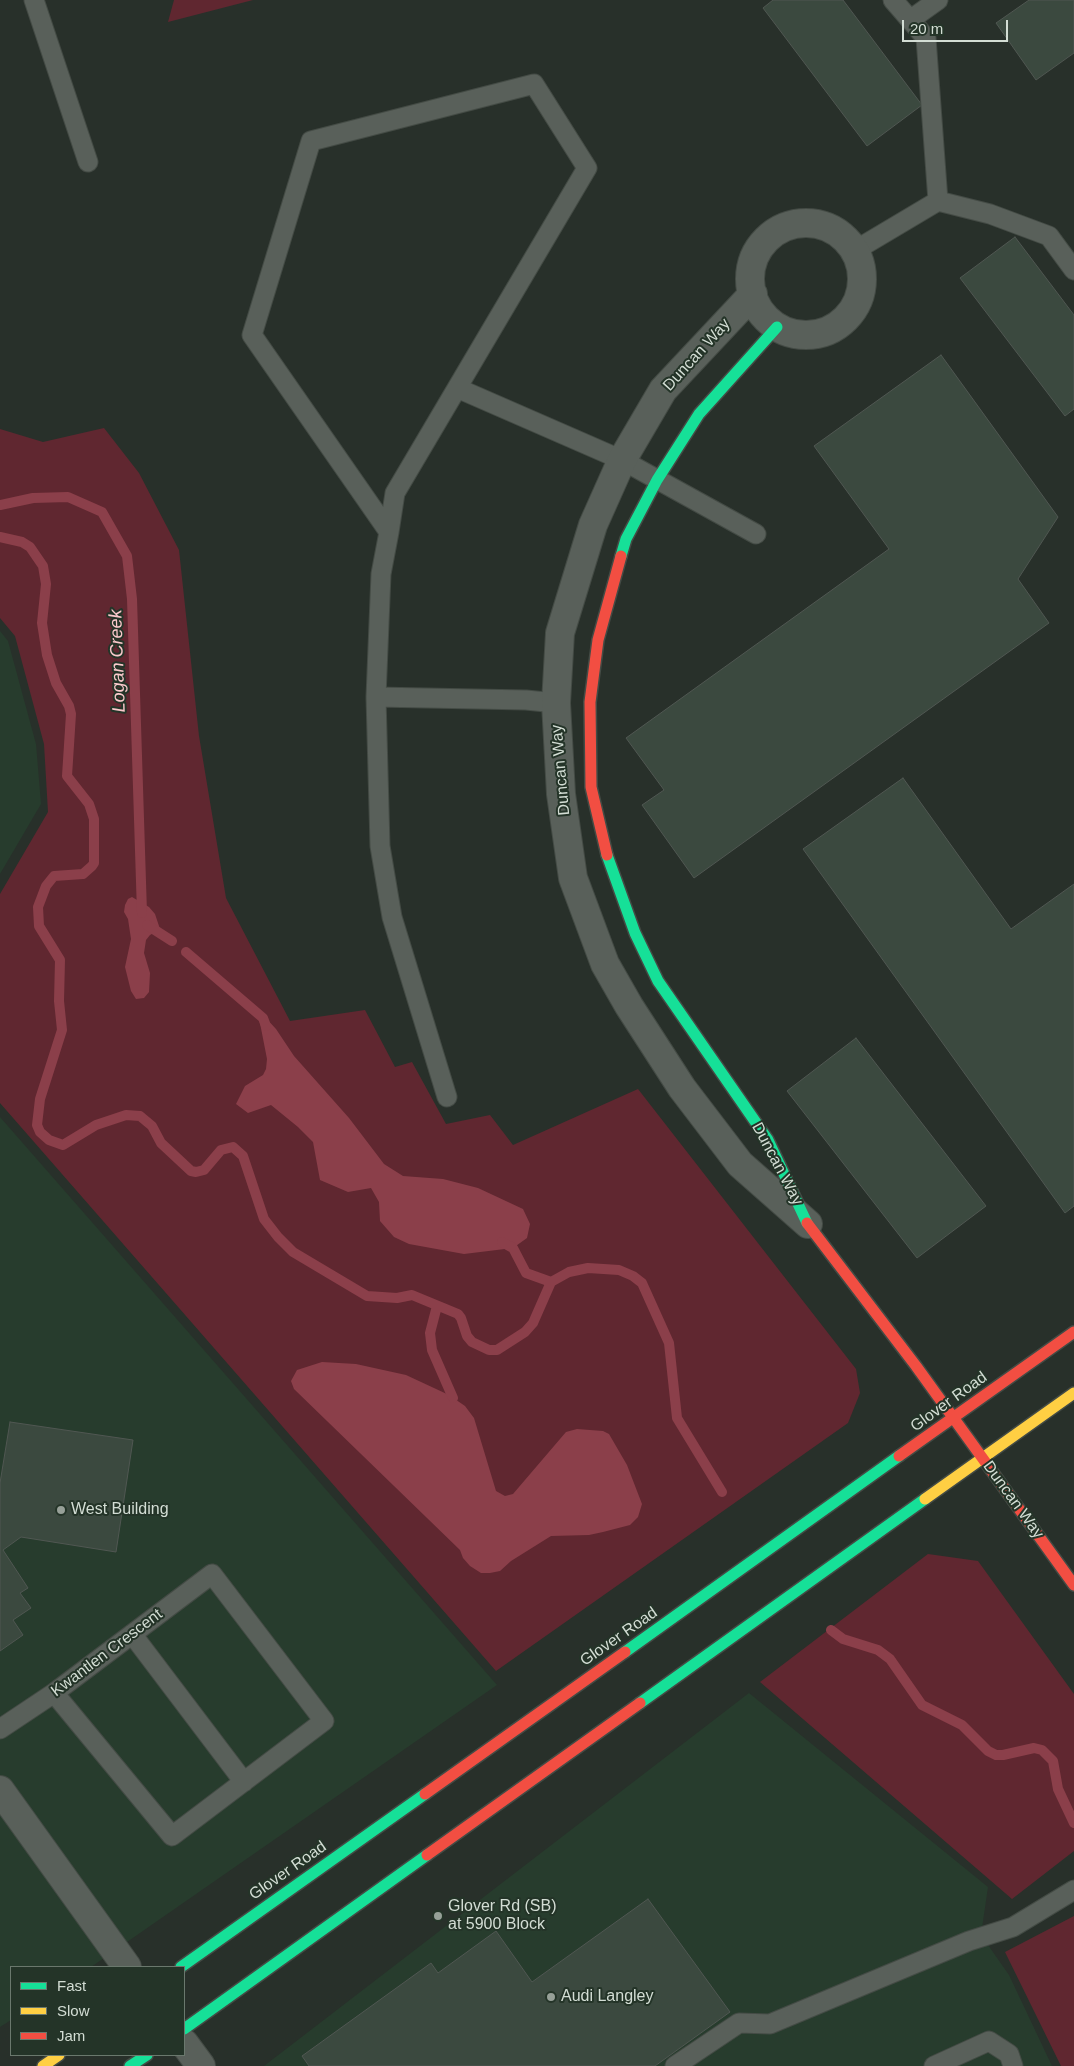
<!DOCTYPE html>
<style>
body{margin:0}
#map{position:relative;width:1074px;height:2066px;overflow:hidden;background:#28302a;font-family:Helvetica,sans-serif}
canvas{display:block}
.legend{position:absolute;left:10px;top:1966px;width:175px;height:90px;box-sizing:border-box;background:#243428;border:1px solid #6a786d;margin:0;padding:6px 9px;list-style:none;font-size:15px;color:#d3ddd4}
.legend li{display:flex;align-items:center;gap:10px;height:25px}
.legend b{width:25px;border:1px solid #6a786d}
.scale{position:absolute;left:902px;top:20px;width:106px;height:22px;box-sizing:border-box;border:2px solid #d3ddd4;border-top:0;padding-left:6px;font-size:15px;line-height:18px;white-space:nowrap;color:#d3ddd4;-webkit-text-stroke:4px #243428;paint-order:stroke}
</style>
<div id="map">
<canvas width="1074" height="2066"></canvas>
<ul class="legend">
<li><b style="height:6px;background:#16e098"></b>Fast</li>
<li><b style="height:6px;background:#ffcf43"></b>Slow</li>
<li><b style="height:6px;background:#f24e42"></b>Jam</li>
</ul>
<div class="scale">20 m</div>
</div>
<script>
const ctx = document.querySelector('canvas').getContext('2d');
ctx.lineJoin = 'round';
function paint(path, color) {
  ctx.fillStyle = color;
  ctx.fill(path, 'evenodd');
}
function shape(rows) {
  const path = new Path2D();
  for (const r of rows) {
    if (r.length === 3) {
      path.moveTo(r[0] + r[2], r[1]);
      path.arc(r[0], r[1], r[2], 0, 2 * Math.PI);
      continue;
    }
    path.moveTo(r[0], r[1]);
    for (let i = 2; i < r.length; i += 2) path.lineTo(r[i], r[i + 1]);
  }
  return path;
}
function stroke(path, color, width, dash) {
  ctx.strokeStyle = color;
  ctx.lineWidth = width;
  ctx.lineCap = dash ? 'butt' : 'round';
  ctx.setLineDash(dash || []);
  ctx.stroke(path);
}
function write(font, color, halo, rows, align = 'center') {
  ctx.font = font + ' Helvetica,sans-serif';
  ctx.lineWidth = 4;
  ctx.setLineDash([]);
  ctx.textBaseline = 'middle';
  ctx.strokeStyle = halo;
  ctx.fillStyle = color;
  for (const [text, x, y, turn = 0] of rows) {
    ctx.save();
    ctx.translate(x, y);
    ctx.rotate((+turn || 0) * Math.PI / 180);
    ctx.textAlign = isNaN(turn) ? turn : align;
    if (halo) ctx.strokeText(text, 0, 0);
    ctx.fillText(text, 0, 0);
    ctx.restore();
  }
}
paint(shape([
 [0,631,8,641,36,744,41,804,0,874],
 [0,1117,497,1685,91,1967,11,1967,11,2020,0,2027],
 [749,1693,988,1887,981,1935,1009,1975,1052,2066,264,2066]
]), '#273c2d');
paint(shape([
 [174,0,253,0,168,22],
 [104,428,139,473,179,550,199,736,226,898,290,1021,365,1010,395,1067,412,1062,446,1124,490,1115,513,1145,638,1089,856,1369,860,1393,848,1423,496,1671,0,1103,0,894,48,812,44,744,15,636,0,618,0,429,43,442],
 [928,1554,978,1561,1074,1694,1074,1851,1012,1899,760,1682],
 [1074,1916,1074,2066,1061,2066,1005,1952]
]), '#602730');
paint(shape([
 [132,897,149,907,155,914,160,929,150,935,146,940,144,953,150,973,149,992,144,998,136,999,131,991,125,967,131,939,128,919,124,912,125,905,128,899],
 [263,1015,276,1029,294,1056,349,1118,384,1164,403,1176,443,1179,478,1188,523,1209,530,1224,527,1238,513,1248,464,1254,409,1244,394,1237,380,1221,379,1202,371,1188,348,1192,320,1180,313,1142,298,1127,271,1105,248,1113,236,1104,245,1086,263,1075,266,1069,267,1059,259,1018,260,1016],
 [322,1362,356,1364,406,1375,449,1395,465,1406,474,1418,496,1491,505,1496,513,1494,566,1432,577,1429,603,1431,609,1434,627,1465,642,1504,638,1517,630,1525,603,1532,589,1535,551,1536,511,1561,500,1571,490,1573,481,1573,470,1566,463,1558,460,1550,294,1389,291,1381,297,1370]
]), '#8b3f4a');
stroke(shape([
 [0,505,33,498,68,497,102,512,127,556,132,599,142,913],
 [0,537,22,542,30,547,43,566,46,584,42,623,47,655,56,683,69,706,71,714,67,776,89,804,94,819,94,863,92,866,83,874,54,876,46,886,38,907,39,926,60,960,59,1001,62,1030,40,1099,37,1125,40,1132,49,1140,63,1145,96,1125,126,1115,140,1116,152,1126,161,1143,191,1171,196,1172,204,1170,221,1150,233,1147,243,1156,264,1219,278,1237,293,1252,367,1296,397,1298,412,1295,458,1314,461,1318,467,1336,472,1342,489,1350,497,1350,525,1332,533,1323,551,1282],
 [147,925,172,941],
 [186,952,263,1018,266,1026],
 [502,1242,513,1248,526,1273,551,1282],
 [551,1282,569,1272,588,1268,619,1270,633,1276,642,1283,669,1343,677,1418,722,1492],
 [437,1306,430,1333,432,1350,453,1398],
 [831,1630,843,1639,878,1650,890,1659,922,1705,962,1725,988,1751,996,1755,1003,1755,1034,1748,1042,1750,1053,1761,1058,1789,1074,1823]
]), '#8b3f4a', 10);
const building = shape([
 [773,0,843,0,922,105,867,146,763,8,773,0],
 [1029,0,1074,0,1074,53,1036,80,996,23,1029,0],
 [1015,237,1074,315,1074,409,1065,416,960,278,1015,237],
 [941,355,1058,517,1018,579,1049,623,694,878,642,805,664,790,626,738,889,549,814,446,941,355],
 [903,778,1011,929,1074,884,1074,1206,1065,1213,803,849,903,778],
 [856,1038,986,1206,917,1258,787,1091,856,1038],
 [10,1422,133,1440,116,1552,21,1537,3,1550,28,1588,20,1593,31,1608,13,1620,23,1635,0,1651,0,1483,10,1422],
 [648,1899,730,2012,655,2066,309,2066,302,2056,431,1963,438,1973,496,1931,532,1982,648,1899]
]);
paint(building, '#3b493f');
stroke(building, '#505752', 1);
const lane = shape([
 [34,0,88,162],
 [893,0,926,38,938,201],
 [910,20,938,0],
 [854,251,938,201,990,214,1049,236,1074,270],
 [457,388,622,460,756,534],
 [389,532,252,335,311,141,534,84,587,168,395,493,389,532,381,574,376,697,380,846,392,917,447,1097],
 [376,697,526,700,556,703],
 [132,1634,244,1782],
 [0,1729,54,1693,212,1574,324,1721,172,1836,54,1693],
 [675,2066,739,2023,770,2024,969,1941,1013,1927,1074,1890],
 [934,2066,989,2041,1009,2054,1013,2066]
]);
const street = shape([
 [806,279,56],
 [753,294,663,390,622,460,593,525,560,633,556,703,561,794,573,878,605,964,629,1006,682,1088,740,1164,808,1224],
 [0,1790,127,1967],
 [184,2043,201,2066]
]);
const fast = shape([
 [621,556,626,539,657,480,699,414,777,327],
 [607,855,635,933,658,981,768,1140,807,1223],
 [625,1652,899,1456],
 [640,1703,925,1499],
 [181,1967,425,1794],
 [184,2029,427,1855],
 [130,2066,147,2055]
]);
const slow = shape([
 [925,1499,1074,1393],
 [43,2066,59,2055]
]);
const jam = shape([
 [607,855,591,787,590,702,598,640,621,556],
 [807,1223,916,1366,1074,1585],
 [899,1456,1074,1332],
 [425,1794,625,1652],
 [427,1855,640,1703]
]);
stroke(lane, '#444b45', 21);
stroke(street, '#444b45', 30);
stroke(fast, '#444b45', 14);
stroke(slow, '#444b45', 14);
stroke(jam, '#444b45', 14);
stroke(lane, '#59605a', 19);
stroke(street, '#59605a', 28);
stroke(fast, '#16e098', 11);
stroke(slow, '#ffcf43', 11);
stroke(jam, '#f24e42', 11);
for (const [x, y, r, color] of [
 [61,1510,5,"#97a098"],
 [438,1916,5,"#97a098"],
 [551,1997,5,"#97a098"]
]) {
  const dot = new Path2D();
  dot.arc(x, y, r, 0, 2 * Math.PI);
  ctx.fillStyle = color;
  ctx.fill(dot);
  stroke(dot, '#243428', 2);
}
write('16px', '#d3ddd4', '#243428', [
 ["Duncan Way",697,355,-48],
 ["Duncan Way",561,770,-95],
 ["Duncan Way",777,1164,62],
 ["Glover Road",949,1402,-36],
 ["Duncan Way",1013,1500,54],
 ["Glover Road",619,1637,-35],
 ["Kwantlen Crescent",107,1653,-37],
 ["Glover Road",288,1871,-35]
]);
write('16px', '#d3ddd4', '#243428', [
 ["West Building",71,1510],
 ["Glover Rd (SB)",448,1907],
 ["at 5900 Block",448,1925],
 ["Audi Langley",561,1997]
], 'left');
write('italic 18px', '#fbc9cc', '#243428', [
 ["Logan Creek",118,661,-92]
]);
</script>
